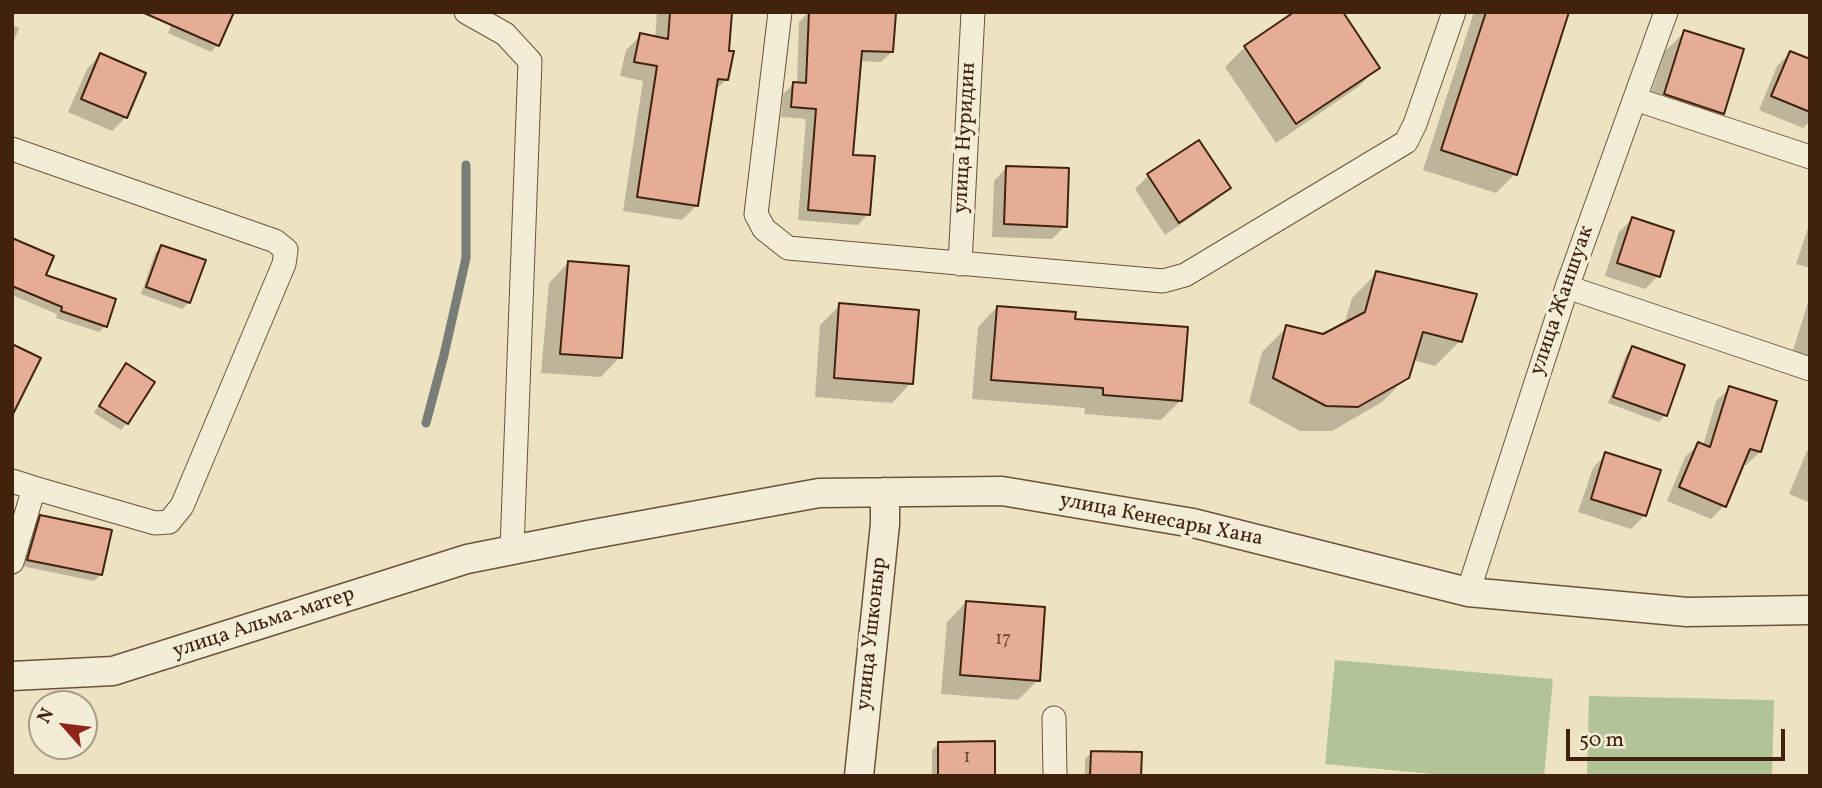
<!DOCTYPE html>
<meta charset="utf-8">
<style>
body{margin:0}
#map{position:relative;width:1822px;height:788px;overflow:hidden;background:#ede2c1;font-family:Vollkorn,serif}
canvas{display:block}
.frame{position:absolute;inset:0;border:14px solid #40220d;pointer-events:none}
.north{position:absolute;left:28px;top:690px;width:70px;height:70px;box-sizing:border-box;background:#f3ecd7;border:2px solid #ab9b86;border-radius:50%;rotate:298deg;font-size:19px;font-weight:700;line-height:28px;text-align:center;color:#40220d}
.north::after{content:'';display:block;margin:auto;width:24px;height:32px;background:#8f2418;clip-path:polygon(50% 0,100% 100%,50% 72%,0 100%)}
.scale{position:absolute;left:1566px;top:729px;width:219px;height:32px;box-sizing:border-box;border:4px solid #40220d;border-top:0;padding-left:9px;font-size:21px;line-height:24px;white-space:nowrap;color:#40220d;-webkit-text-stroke:5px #f3ecd7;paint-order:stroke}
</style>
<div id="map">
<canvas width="1822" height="788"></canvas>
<div class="frame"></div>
<div class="north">N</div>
<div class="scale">50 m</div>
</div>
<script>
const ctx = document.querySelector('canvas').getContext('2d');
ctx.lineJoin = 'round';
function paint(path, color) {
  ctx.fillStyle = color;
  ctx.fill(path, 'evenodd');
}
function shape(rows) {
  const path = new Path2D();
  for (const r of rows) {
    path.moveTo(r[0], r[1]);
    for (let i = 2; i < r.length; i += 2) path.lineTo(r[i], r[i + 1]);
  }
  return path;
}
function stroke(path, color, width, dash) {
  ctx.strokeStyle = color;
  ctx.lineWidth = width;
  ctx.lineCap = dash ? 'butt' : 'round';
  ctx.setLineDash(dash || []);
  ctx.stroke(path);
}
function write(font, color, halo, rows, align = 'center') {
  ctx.font = font + ' Vollkorn,serif';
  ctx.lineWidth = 7;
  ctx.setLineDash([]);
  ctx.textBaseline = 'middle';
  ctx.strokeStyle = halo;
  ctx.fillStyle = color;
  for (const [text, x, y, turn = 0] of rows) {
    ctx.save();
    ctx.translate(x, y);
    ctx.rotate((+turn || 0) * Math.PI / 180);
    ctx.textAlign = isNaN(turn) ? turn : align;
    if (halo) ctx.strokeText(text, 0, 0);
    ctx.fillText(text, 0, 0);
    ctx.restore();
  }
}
paint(shape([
 [1335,660,1553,679,1544,776,1455,776,1325,764],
 [1589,696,1774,700,1772,776,1587,776]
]), '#b2c497');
paint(shape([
 [177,12,232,12,217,45,211,52,168,33],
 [657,12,730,12,726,80,714,91,697,205,682,220,623,211,643,81,620,76,626,50,641,35,655,38],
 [809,12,894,12,892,52,881,62,859,61,851,156,868,214,858,225,798,220,806,119,781,117,783,94,794,84,797,84,799,22],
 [1474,12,1567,12,1515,174,1496,193,1423,170],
 [12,25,19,28,12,46],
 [1685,32,1723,110,1703,130,1645,113,1665,51],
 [1245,47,1378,68,1358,87,1276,143,1225,67],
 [1790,53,1810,61,1810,121,1803,128,1759,110,1777,66],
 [100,55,126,117,112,131,68,112,87,69],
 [1198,142,1228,188,1215,201,1165,235,1135,189,1148,176],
 [1007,167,1065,226,1052,239,992,237,994,181],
 [1632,219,1658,276,1645,289,1605,276,1619,232],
 [1810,222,1810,268,1796,264],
 [12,239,44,276,105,326,99,332,56,318,57,314,12,295],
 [162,247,189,302,182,309,141,294,155,253],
 [568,263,620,357,601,377,541,373,549,283],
 [1377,273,1460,341,1435,366,1413,360,1407,377,1382,402,1332,431,1300,431,1249,403,1262,352,1287,327,1324,336,1344,325,1352,298],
 [1810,296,1810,366,1790,360],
 [840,305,911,383,892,403,815,397,820,325],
 [997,307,1074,320,1180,401,1161,420,1084,414,1085,408,972,399,978,327],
 [1632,348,1665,415,1659,422,1608,403,1626,355],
 [126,365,127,423,121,430,94,413,120,372],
 [1730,388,1760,452,1746,465,1742,464,1724,506,1711,519,1667,501,1685,457,1699,444,1703,446,1716,401],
 [1810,448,1810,503,1789,494,1807,451],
 [1606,454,1645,515,1631,529,1578,512,1593,468],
 [41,517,100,575,94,581,22,566,35,524],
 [966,602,1038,680,1018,700,941,694,947,622],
 [939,744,994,776,932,776,932,750],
 [1091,753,1140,776,1085,776,1085,759]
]), '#0003');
stroke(shape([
 [426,423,444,355,466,258,466,165]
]), '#787e77', 9);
const building = shape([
 [142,12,234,12,219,46,142,12],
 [670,12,732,12,729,51,734,51,728,80,718,79,698,206,637,197,657,66,634,62,640,33,668,39,670,12],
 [809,12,896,13,893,52,862,51,853,155,875,156,870,215,808,210,816,109,791,107,793,82,806,83,809,12],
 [1294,12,1343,12,1380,68,1296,124,1244,46,1294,12],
 [1486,12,1569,12,1517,175,1441,150,1486,12],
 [1684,30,1744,49,1724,114,1664,94,1684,30],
 [1790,51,1810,59,1810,112,1771,96,1790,51],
 [100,53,146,73,127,118,81,99,100,53],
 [1199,140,1231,188,1179,223,1147,174,1199,140],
 [1006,166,1069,168,1067,227,1004,224,1006,166],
 [1632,217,1674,231,1660,277,1617,263,1632,217],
 [12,238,54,256,46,275,116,299,107,327,61,311,62,307,12,286,12,238],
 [161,245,206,260,190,303,146,287,161,245],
 [568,261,629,266,622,358,560,354,568,261],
 [1376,271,1477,294,1462,342,1423,332,1409,378,1358,407,1326,406,1273,378,1286,325,1323,334,1365,312,1376,271],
 [839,303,919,310,913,384,834,378,839,303],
 [997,306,1076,312,1075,319,1188,327,1182,401,1103,395,1103,388,991,380,997,306],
 [12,344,41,358,12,416,12,344],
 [1632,346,1685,365,1667,416,1613,397,1632,346],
 [126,363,155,382,128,424,99,406,126,363],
 [1729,386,1777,401,1761,452,1750,449,1726,507,1679,487,1698,442,1710,447,1729,386],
 [1605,452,1661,470,1646,516,1591,499,1605,452],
 [40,515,112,530,102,575,27,560,40,515],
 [966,601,1045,607,1040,681,960,675,966,601],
 [995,741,995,776,938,776,938,742,995,741],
 [1091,751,1142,752,1141,776,1090,776,1091,751]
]);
paint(building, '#e5ad96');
stroke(building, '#40220d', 2);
const minor = shape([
 [466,12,505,34,530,61,512,549],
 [780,12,756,214,764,229,788,248,1163,281,1185,275,1406,142,1415,124,1454,12],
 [1635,99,1810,157],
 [12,149,275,241,286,250,284,264,182,506,169,522,155,523,34,488,12,481],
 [960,264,973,12],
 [1567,287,1810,369],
 [12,562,34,488],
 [1468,592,1567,287,1666,12],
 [1054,718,1055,776]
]);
const tertiary = shape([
 [12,676,113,671,467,559,588,535,819,493,1002,491,1193,523,1468,592,1687,612,1810,610],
 [859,776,885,524,885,492]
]);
stroke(minor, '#6b523a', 25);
stroke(tertiary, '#6b523a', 31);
stroke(minor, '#f3ecd7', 23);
stroke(tertiary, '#f3ecd7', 28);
write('18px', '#69452f', null, [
 ["17",1003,641],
 ["1",967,759]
]);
write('21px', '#40220d', '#f3ecd7', [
 ["улица Нуридин",966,138,-87],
 ["улица Жаншуак",1563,301,-71],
 ["улица Кенесары Хана",1161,521,11],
 ["улица Альма-матер",264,624,-18],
 ["улица Ушконыр",873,634,-84]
]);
</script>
